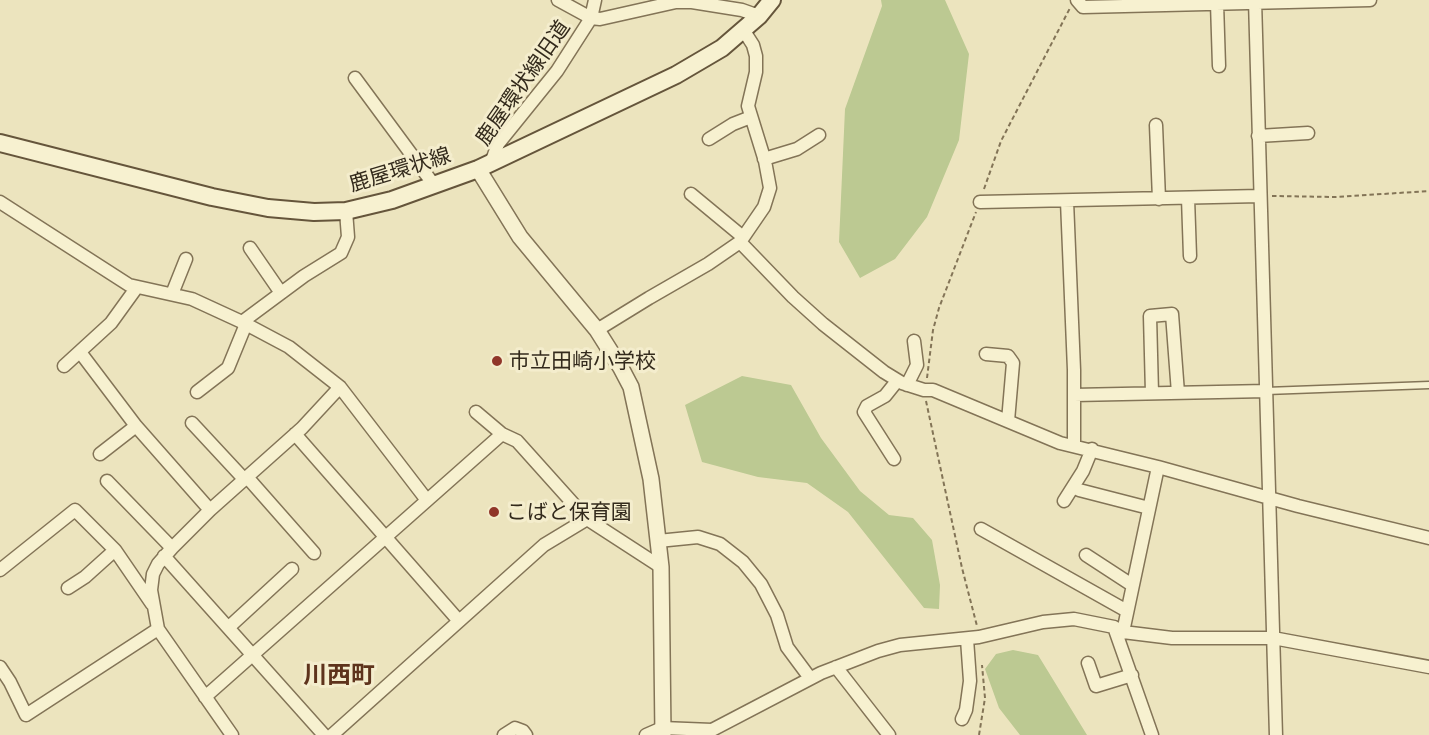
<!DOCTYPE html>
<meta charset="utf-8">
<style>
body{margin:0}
canvas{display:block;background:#ece4be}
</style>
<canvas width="1429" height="735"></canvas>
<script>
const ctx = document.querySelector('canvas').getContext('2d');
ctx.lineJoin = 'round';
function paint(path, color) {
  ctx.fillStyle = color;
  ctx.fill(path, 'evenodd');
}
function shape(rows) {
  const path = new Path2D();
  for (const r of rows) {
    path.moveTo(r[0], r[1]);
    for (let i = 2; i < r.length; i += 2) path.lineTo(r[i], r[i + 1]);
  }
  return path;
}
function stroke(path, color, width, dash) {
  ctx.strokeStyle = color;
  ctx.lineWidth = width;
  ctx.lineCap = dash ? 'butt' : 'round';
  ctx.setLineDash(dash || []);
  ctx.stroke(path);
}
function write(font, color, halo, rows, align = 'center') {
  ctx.font = font + ' "Playfair Display","Noto Sans JP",serif';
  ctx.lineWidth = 6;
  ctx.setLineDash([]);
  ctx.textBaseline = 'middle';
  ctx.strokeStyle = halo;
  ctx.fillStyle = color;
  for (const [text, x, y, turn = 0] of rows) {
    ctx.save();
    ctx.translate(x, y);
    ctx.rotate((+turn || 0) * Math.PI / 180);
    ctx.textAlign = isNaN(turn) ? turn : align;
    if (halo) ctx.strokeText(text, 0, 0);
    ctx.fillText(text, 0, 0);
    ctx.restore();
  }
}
paint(shape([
 [881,0,945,0,969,54,959,140,927,217,895,259,860,278,839,242,845,109,882,6],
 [742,376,791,385,821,438,860,491,889,515,913,518,932,540,940,585,939,609,924,608,848,512,807,483,758,477,702,462,685,405],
 [1013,650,1038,655,1087,735,1020,735,999,708,985,669,996,654]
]), '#bcc992');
const service = shape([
 [1266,391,1429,385]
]);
const minor = shape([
 [558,0,591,18,600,19,676,2,692,2,742,10,759,16],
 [1077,0,1083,7,1370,0],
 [1255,0,1276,735],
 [1217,3,1219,66],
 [355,78,434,185],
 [1156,125,1159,199],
 [1258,136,1308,133],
 [709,139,733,124,751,117],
 [764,159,797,149,819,135],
 [491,163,498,144,557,71,591,18,595,0],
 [691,194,743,237],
 [1188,198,1190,256],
 [1067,201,1074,370,1074,445],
 [0,202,129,285,192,299,242,322,289,347,340,387,426,499],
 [980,202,1260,196],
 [740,242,793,297,823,324,884,372,902,383,924,390,933,390,1060,443,1158,467,1298,506,1429,538],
 [250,248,281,293],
 [172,294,186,259],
 [242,322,304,276,341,253,348,237,346,211],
 [597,330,649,298,708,264,740,242,764,207,770,188,765,161,748,106,756,72,756,56,753,45,744,31],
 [80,352,136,426],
 [986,354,1008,356,1013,363,1008,421],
 [64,366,111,323,137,287],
 [907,385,917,365,914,341],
 [197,392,228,368,246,324],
 [1152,393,1150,316,1172,314,1178,393],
 [1074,395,1266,391],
 [476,412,502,434],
 [192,423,244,479],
 [295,434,459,621],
 [100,454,136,426,210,510],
 [894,459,864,412,867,406,885,396,897,381],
 [247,477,314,553],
 [107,481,172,548],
 [1079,490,1149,508],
 [1064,501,1083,471,1092,449],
 [981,529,1127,611],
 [658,541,698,537,720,544,743,562,761,584,777,615,787,647,810,678],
 [1086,555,1132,585],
 [164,556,324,735],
 [0,570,75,510,115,550,152,604],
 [68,588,85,577,115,550],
 [229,627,292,569],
 [1114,627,1152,735],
 [1123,632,1158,467],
 [1088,663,1096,686,1132,675],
 [0,667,10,682,26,715,158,629],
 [836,667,889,735],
 [205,697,502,434,517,441,587,519,661,567],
 [962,719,966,710,970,681,967,639],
 [232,735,158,629,151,590,153,574,158,564,172,548,210,510,302,428,340,387],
 [332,735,544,545,587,519],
 [504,735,515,728,523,731,526,735],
 [646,735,662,728,712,730,821,673,878,651,900,645,979,637,1043,622,1074,619,1114,627,1123,632,1172,638,1273,638,1429,667]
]);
const tertiary = shape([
 [478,169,520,237,597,330,621,368,631,387,651,479,661,567,663,735]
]);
const secondary = shape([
 [0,143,212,197,268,208,314,212,346,211,392,200,478,169,676,75,722,48,759,16,772,0]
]);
stroke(service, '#837457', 9);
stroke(minor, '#837457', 15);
stroke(tertiary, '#837457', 18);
stroke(secondary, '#65553b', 20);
stroke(shape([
 [984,189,1001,141,1070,8],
 [1272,196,1336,197,1429,191],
 [927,378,933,330,939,308,976,212],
 [926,401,962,568,977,626],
 [979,735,985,698,982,665]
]), '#837457', 2, [4.5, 3]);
stroke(service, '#f7f1d0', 6);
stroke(minor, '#f7f1d0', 12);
stroke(tertiary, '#f7f1d0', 15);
stroke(secondary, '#f7f1d0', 16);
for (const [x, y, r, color] of [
 [497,361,6,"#903629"],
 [494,512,6,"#903629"]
]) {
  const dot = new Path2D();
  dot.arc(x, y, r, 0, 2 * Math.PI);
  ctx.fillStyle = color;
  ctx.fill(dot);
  stroke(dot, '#f4edcd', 2);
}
write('21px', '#332a1c', '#f4edcd', [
 ["鹿屋環状線旧道",523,83,-55],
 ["鹿屋環状線",400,170,-17]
]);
write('21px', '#332a1c', '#f4edcd', [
 ["市立田崎小学校",509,361],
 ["こばと保育園",506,512]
], 'left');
write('bold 24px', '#5e331c', '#f4edcd', [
 ["川西町",339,676]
]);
</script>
